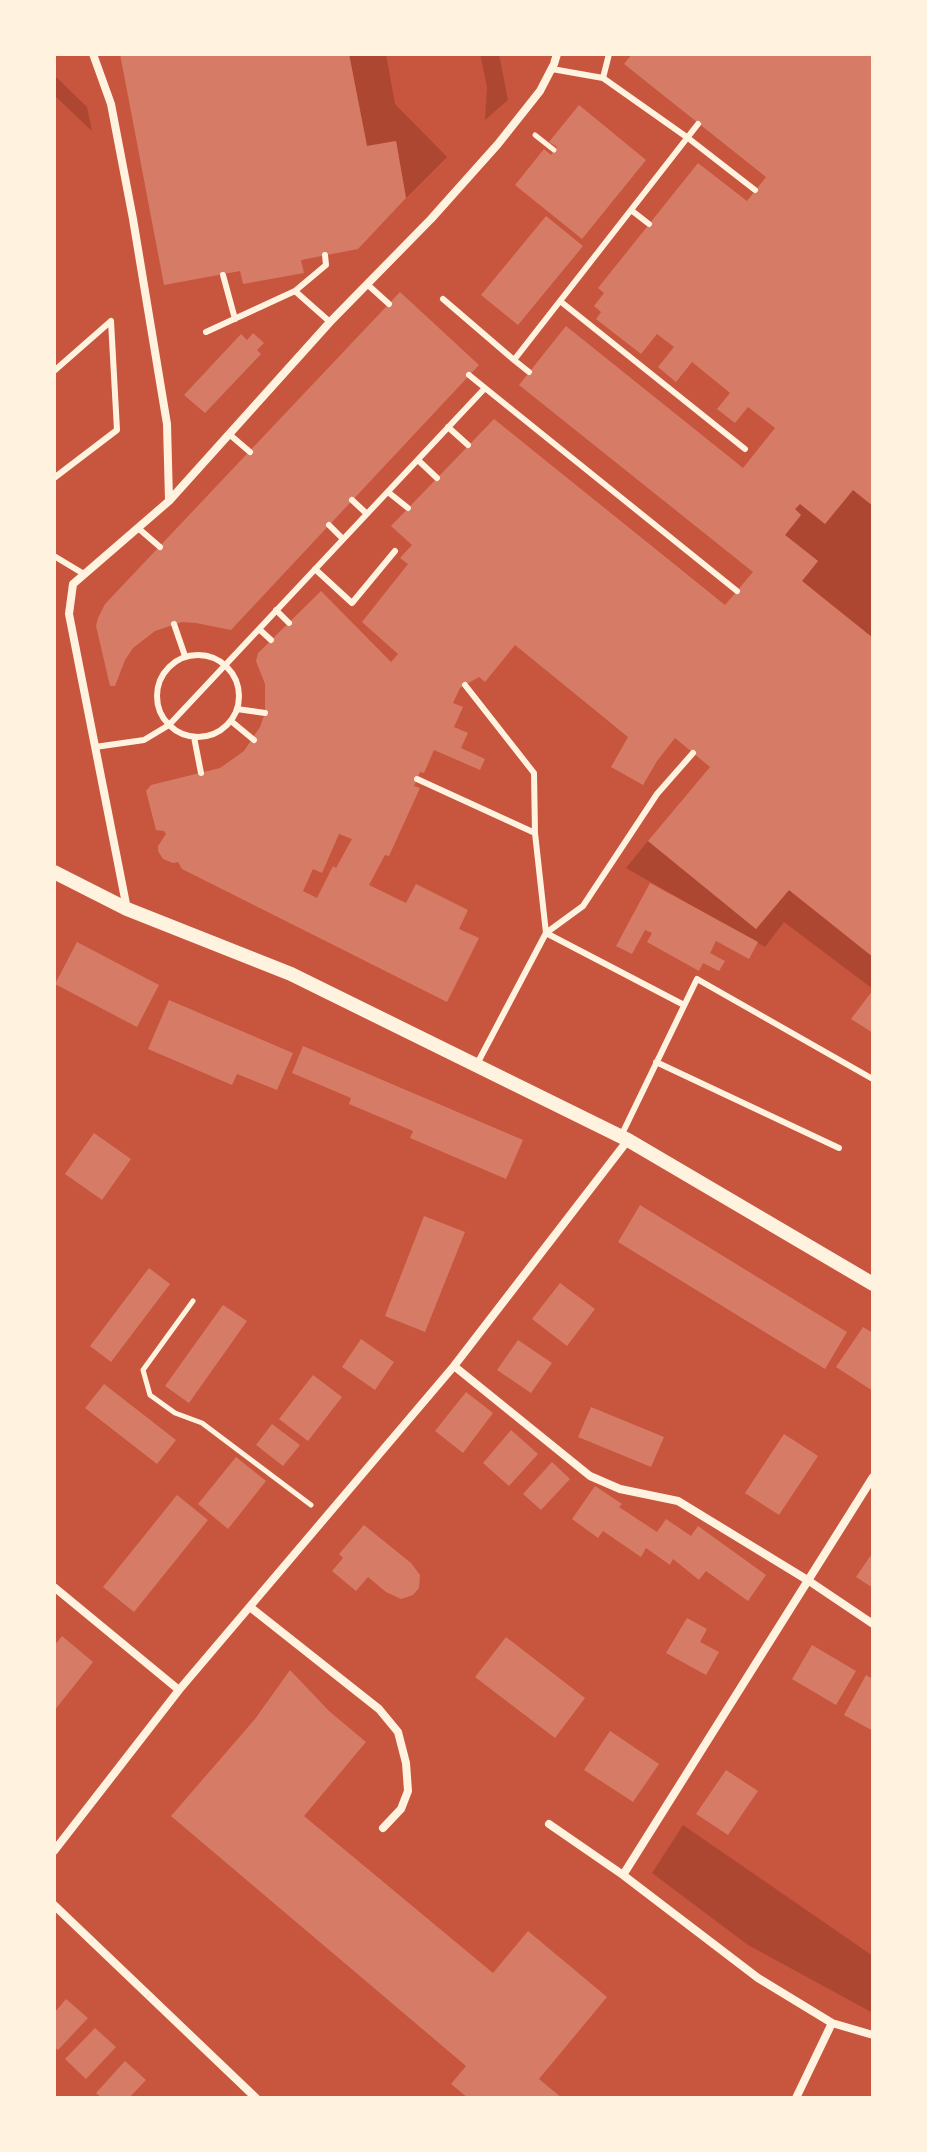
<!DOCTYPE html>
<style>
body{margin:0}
#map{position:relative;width:927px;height:2152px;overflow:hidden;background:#c8553d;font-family:"Roboto Condensed",sans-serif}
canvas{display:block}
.frame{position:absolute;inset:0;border:56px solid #fff3e0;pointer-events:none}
</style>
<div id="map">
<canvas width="927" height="2152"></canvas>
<div class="frame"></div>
</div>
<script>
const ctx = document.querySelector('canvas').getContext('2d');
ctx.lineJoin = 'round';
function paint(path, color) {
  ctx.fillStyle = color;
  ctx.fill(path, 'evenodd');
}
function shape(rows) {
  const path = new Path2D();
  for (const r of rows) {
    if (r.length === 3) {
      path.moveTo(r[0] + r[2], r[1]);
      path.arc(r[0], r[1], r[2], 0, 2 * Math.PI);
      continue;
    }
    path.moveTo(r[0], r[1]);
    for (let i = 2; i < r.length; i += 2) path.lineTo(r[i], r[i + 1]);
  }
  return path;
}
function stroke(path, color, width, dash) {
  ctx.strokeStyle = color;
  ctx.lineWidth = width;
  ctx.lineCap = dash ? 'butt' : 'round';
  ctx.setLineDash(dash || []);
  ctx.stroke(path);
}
paint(shape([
 [349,54,386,54,395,104,447,157,406,198,396,141,367,146],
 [480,54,499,54,508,100,485,120,487,87],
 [54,75,87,107,92,131,54,95],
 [853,490,873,506,873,638,802,581,818,561,785,535,801,515,795,509,800,504],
 [648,841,756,929,789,890,873,957,873,989,784,922,765,947,626,868],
 [683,1825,873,1956,873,2013,748,1945,652,1873]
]), '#ae4732');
paint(shape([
 [120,54,349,54,367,146,396,141,406,198,358,249,301,260,304,273,243,284,240,271,164,285],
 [632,54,873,54,873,506,853,490,825,524,800,504,795,509,801,515,785,535,818,561,802,581,873,638,873,957,789,890,756,929,648,841,710,767,675,738,657,761,643,785,611,767,628,737,515,645,485,682,479,677,460,688,453,703,463,707,454,727,468,733,461,748,485,759,480,770,434,750,424,773,420,772,414,786,420,788,389,856,385,855,369,885,406,903,416,884,468,910,459,929,479,938,447,1002,182,869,178,862,173,863,163,859,158,851,158,846,166,834,164,831,156,830,146,791,151,785,220,768,244,751,260,727,265,713,265,684,256,661,258,653,321,591,391,662,398,654,362,622,408,564,400,558,412,545,391,526,494,419,725,605,753,572,519,385,566,326,743,468,775,428,748,407,735,423,717,409,730,393,692,362,676,382,658,367,674,347,657,334,641,354,596,319,601,312,594,306,604,293,598,288,698,163,747,201,766,177,624,64],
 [339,834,352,839,336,868,333,866,317,898,303,891,313,869,322,873],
 [579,105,646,160,582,239,515,185,544,149,551,155,557,147,549,142],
 [546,216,583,246,518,325,481,295],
 [400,292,479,365,231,630,196,623,182,622,155,631,133,648,125,660,115,686,110,686,96,626,98,618,105,604],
 [253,333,264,343,257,350,261,354,205,413,184,395,241,334,247,340],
 [650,883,758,942,749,959,716,941,710,953,725,961,719,971,703,963,699,971,647,942,652,933,645,930,632,954,616,946],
 [77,942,159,985,137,1027,55,984],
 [873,990,873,1033,851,1019],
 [169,1000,293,1053,277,1090,237,1074,232,1085,148,1049],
 [303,1046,523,1140,506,1179,410,1138,413,1131,349,1104,351,1098,292,1073],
 [94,1133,131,1159,102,1200,65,1174],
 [640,1205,847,1332,825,1369,618,1242],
 [424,1216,465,1232,425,1332,385,1316],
 [149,1268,170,1284,111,1362,90,1346],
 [560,1283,595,1309,567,1346,532,1319],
 [223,1305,247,1321,189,1403,165,1386],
 [863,1327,873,1333,873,1391,836,1367],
 [361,1339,394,1362,375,1390,342,1367],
 [518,1340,552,1363,531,1393,497,1370],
 [313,1375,342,1397,308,1441,279,1419],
 [104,1384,176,1440,157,1464,85,1408],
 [466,1392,493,1413,463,1453,435,1431],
 [591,1407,664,1437,651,1467,578,1437],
 [272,1424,300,1445,283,1466,256,1445],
 [511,1430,538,1454,509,1486,483,1463],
 [784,1434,818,1456,779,1515,745,1493],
 [236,1457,266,1481,228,1529,198,1504],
 [552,1462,570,1479,541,1510,523,1494],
 [595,1486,622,1504,619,1507,657,1532,666,1519,691,1536,698,1526,766,1575,748,1601,706,1571,699,1580,673,1559,670,1565,646,1548,641,1557,603,1531,598,1538,572,1519],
 [177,1495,208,1520,134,1612,103,1587],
 [364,1525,411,1563,420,1575,419,1588,413,1595,401,1599,386,1592,368,1577,356,1591,332,1571,343,1558,339,1554],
 [873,1552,873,1588,856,1577],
 [687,1618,707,1629,700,1642,719,1652,706,1675,666,1653],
 [62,1636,93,1662,54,1711,54,1646],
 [506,1637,585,1698,555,1738,475,1677],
 [812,1645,856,1671,836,1705,792,1679],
 [290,1670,329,1711,366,1742,304,1816,493,1973,528,1931,607,1997,539,2079,562,2098,468,2098,451,2084,466,2066,171,1816,255,1719],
 [866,1675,873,1679,873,1731,844,1715],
 [610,1731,659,1764,633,1802,584,1770],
 [726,1770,758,1791,728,1835,696,1814],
 [66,1999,88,2018,58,2050,54,2047,54,2013],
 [95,2028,116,2047,86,2079,65,2059],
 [125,2061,146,2080,129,2098,102,2098,96,2093]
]), '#d67c66');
stroke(shape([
 [535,135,554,150],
 [193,1301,143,1370,150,1395,175,1413,202,1423,311,1505]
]), '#fff3e0', 5);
stroke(shape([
 [552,69,603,78,688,138,755,190],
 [603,78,609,54],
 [631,210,649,224],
 [325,255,326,265,295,291,330,322],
 [223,275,235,319],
 [368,285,389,304],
 [443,299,514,360,698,124],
 [560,301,745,449],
 [206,332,295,291],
 [514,360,529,372],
 [54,371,111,321,117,430,54,478],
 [469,375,485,388],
 [448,427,468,445],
 [229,434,250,452],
 [418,460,437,478],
 [388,492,408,508],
 [352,500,367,514],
 [329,525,343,539],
 [138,528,160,547],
 [54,556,84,574],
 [315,569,352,603,395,551],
 [276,610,289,623],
 [174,624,185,656],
 [259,629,271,640],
 [198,696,41],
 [465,685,534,773,535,833],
 [237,709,265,713],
 [231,721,254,740],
 [194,737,201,773],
 [95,747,144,740,169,725,485,388,737,591],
 [417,779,535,833,546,933,583,906,657,794,693,753],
 [656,1062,839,1148],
 [477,1064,546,933,684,1005],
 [621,1136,697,979,871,1078]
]), '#fff3e0', 6);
stroke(shape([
 [93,54,111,104,133,219,167,424,169,500],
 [127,909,69,614,73,584,169,501,330,322,431,219,498,144,540,91,554,64,557,54],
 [454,1366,590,1476,620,1489,678,1501,809,1581,873,1624],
 [54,1587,179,1690],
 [250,1607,379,1709,398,1732,406,1763,408,1791,401,1809,383,1828],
 [549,1824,623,1875,758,1978,832,2023,873,2035],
 [54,1851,179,1690,454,1366,628,1140],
 [623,1875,873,1477],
 [54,1905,256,2098],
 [796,2098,832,2023]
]), '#fff3e0', 8);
stroke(shape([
 [54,872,127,909,291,974,628,1140,873,1284]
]), '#fff3e0', 14);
</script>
